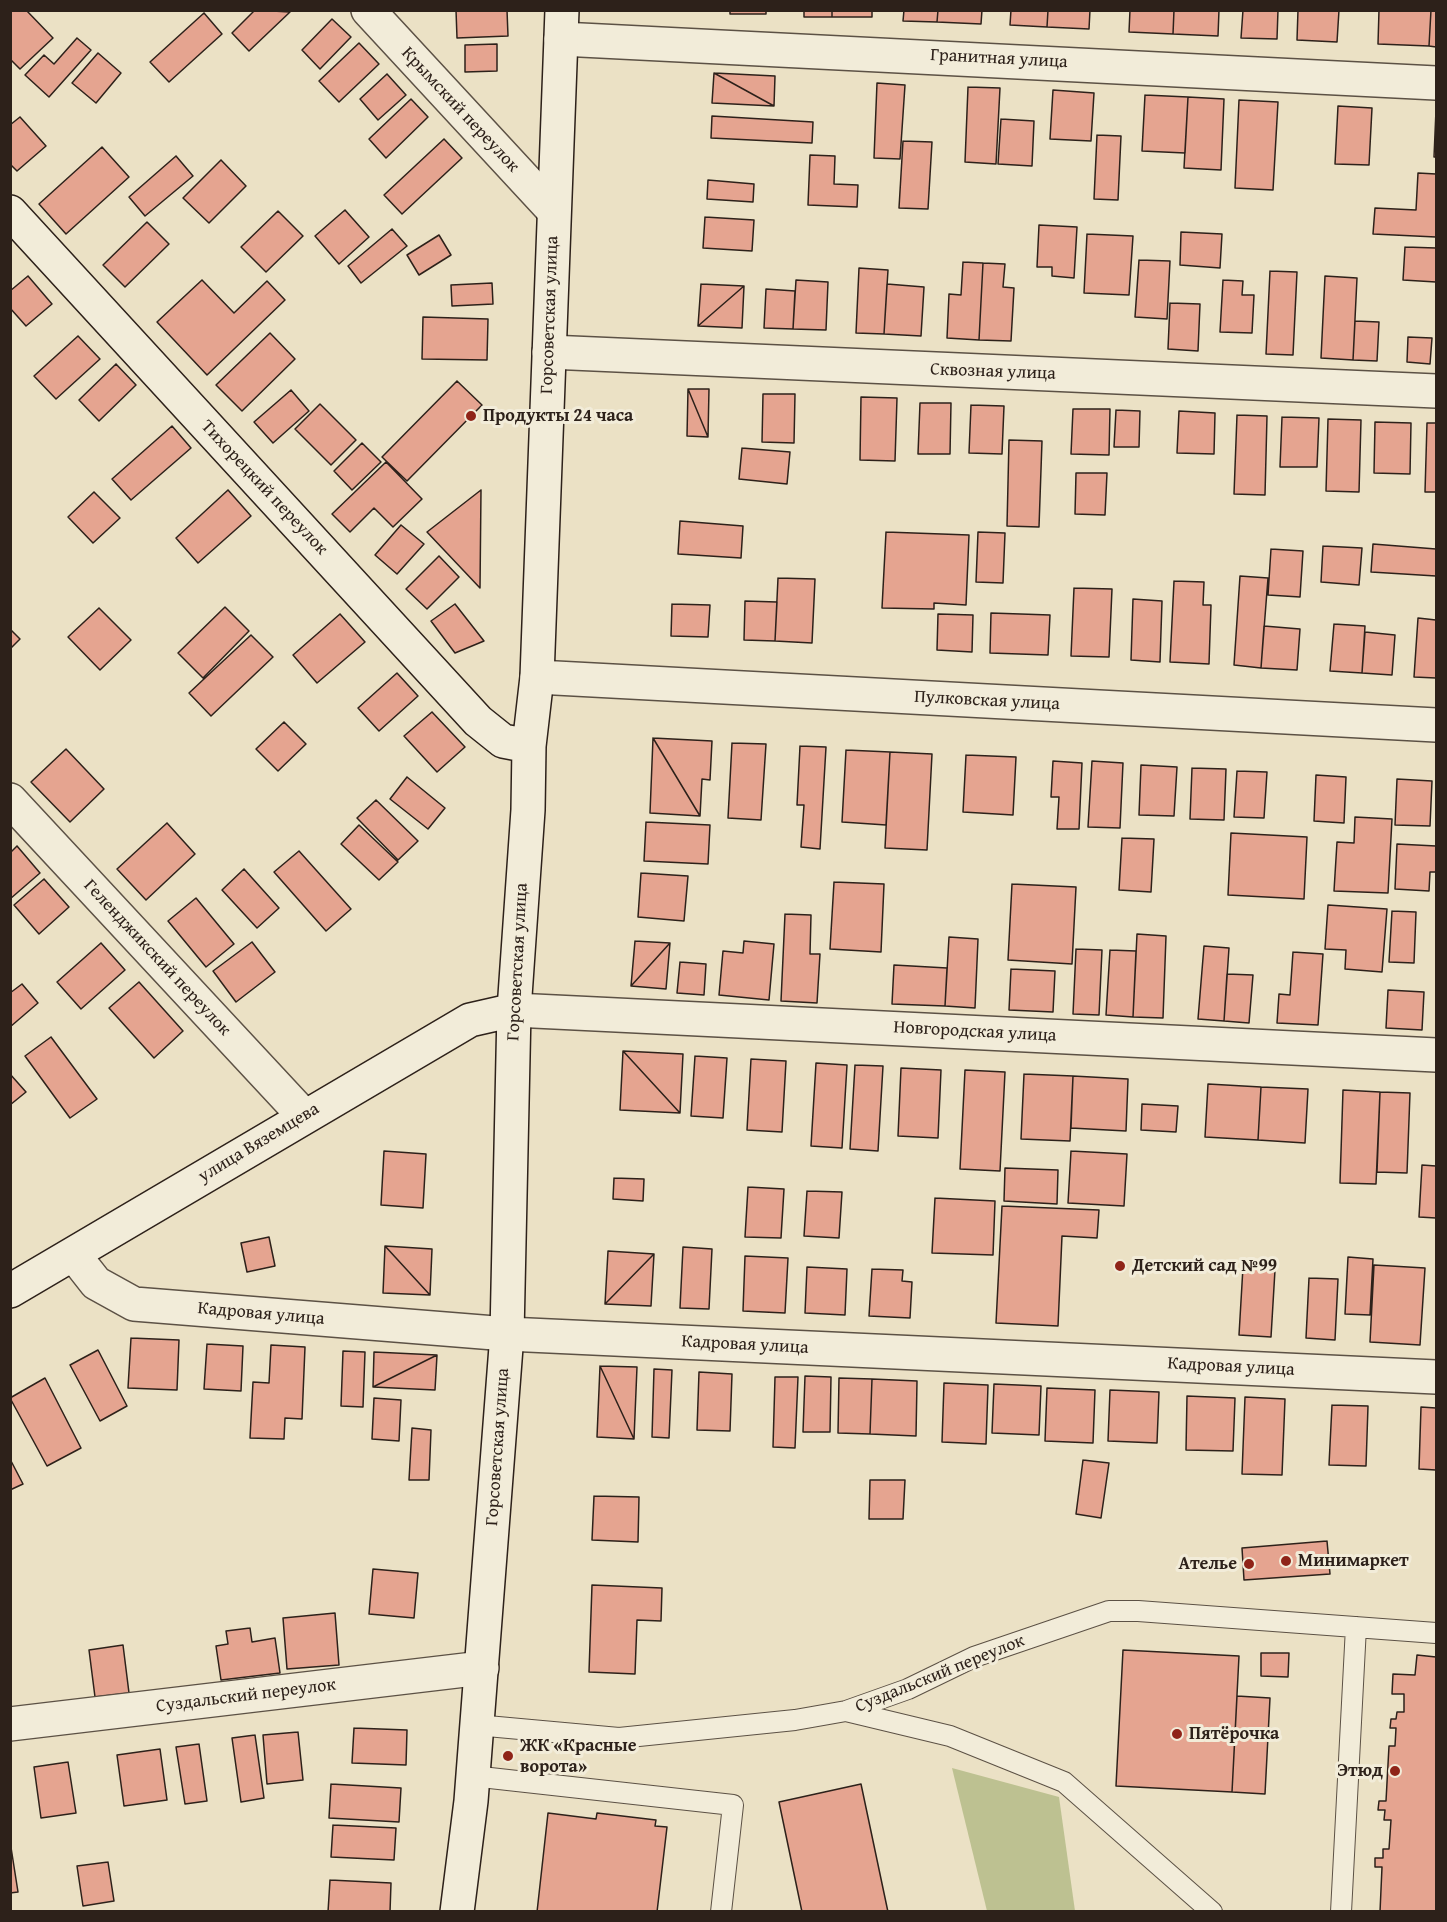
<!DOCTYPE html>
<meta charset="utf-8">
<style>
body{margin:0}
#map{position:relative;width:1447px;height:1922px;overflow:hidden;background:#ebe1c5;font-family:"Gentium Book Plus",serif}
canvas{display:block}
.frame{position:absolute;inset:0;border:12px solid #2d211a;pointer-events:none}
</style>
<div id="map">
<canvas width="1447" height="1922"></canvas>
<div class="frame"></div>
</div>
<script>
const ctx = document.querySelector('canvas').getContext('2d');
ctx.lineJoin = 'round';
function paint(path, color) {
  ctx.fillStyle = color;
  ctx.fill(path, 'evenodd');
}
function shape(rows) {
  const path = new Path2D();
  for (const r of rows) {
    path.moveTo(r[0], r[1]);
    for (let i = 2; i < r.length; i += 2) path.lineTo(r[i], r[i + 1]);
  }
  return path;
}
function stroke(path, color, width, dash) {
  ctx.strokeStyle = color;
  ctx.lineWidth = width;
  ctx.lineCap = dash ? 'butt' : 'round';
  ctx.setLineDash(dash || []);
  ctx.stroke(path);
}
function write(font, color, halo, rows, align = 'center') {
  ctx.font = font + ' "Gentium Book Plus",serif';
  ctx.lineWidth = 6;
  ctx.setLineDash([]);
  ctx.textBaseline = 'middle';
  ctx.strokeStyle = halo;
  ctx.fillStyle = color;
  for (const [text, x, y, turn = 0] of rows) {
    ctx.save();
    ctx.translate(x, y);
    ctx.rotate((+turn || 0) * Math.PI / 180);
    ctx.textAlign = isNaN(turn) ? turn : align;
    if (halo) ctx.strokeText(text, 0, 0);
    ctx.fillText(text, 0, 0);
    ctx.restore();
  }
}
paint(shape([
 [952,1768,1059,1797,1075,1911,987,1911]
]), '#bdc191');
const building = shape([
 [10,10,26,10,53,38,20,69,10,59,10,10],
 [255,10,290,12,249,51,232,33,255,10],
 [456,10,507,10,508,36,457,38,456,10],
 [730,10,766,10,766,14,730,14,730,10],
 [804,10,832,10,832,17,804,17,804,10],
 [832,10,872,10,872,17,832,17,832,10],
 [904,10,938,10,937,22,903,21,904,10],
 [938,10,982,10,981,24,937,22,938,10],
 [1011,10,1048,10,1047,27,1010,25,1011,10],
 [1048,10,1090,10,1089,29,1047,27,1048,10],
 [1130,10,1174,10,1173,34,1129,32,1130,10],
 [1174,10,1219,10,1218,36,1173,34,1174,10],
 [1243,10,1278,10,1277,39,1241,38,1243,10],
 [1298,10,1339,10,1337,42,1297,40,1298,10],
 [1379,10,1431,10,1429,46,1378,44,1379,10],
 [1431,10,1436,10,1436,47,1429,46,1431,10],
 [204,13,222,34,169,82,150,62,204,13],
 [332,19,351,37,320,69,302,50,332,19],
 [77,38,91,50,49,97,25,75,44,55,54,64,77,38],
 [359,43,379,64,339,102,319,81,359,43],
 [497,44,497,71,465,72,465,45,497,44],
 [98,53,121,73,96,103,72,83,98,53],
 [714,73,775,76,774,106,714,73],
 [714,73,774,106,712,103,714,73],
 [387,74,406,95,378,120,360,99,387,74],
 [877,83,905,85,900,159,874,158,877,83],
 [968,87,1000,88,996,164,965,162,968,87],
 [1053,90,1094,93,1091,141,1050,139,1053,90],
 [1145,95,1188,97,1185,153,1142,151,1145,95],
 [1188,97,1224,99,1221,170,1184,168,1188,97],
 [411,99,428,117,386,158,369,139,411,99],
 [1239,100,1278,102,1273,190,1235,188,1239,100],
 [1338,106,1372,108,1369,165,1335,164,1338,106],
 [1436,110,1436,157,1434,157,1436,110],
 [712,116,813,122,812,143,711,138,712,116],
 [20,117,46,146,17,171,10,164,10,125,20,117],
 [1001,119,1034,121,1032,166,998,164,1001,119],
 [1097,135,1121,136,1118,200,1094,199,1097,135],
 [444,139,462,158,402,214,384,195,444,139],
 [903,141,932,142,928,209,899,208,903,141],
 [102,147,129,177,66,234,39,204,102,147],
 [810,155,835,156,834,184,858,185,857,207,808,205,810,155],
 [176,156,193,176,145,216,129,197,176,156],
 [221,160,246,186,209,223,183,198,221,160],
 [1418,173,1436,174,1436,237,1373,234,1375,208,1416,210,1418,173],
 [708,180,754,184,753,202,707,199,708,180],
 [345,210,369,237,339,264,315,236,345,210],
 [278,211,303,236,266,272,241,247,278,211],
 [705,217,754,220,752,251,703,248,705,217],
 [147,222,169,244,125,287,103,265,147,222],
 [1039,225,1077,227,1074,278,1052,276,1052,267,1037,267,1039,225],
 [392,229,407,246,361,283,348,266,392,229],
 [1181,232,1222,234,1220,268,1180,265,1181,232],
 [1087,234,1133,236,1129,295,1084,293,1087,234],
 [439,235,451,255,419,275,407,255,439,235],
 [1405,247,1436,248,1436,282,1403,280,1405,247],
 [1139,260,1170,261,1167,319,1135,317,1139,260],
 [963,262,983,263,979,340,947,338,949,294,961,295,963,262],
 [983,263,1005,264,1003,287,1014,288,1011,341,979,340,983,263],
 [859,268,888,270,884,334,856,333,859,268],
 [1270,271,1297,272,1293,355,1266,354,1270,271],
 [28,276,52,304,26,326,10,308,10,291,28,276],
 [1325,276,1357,278,1353,360,1321,358,1325,276],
 [202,280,234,313,267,281,285,300,207,375,157,322,202,280],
 [796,280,828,282,826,330,793,329,796,280],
 [1223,280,1243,281,1242,295,1254,295,1252,333,1220,332,1223,280],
 [492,283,493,304,452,306,451,285,492,283],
 [701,284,744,286,698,326,701,284],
 [887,284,924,287,921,336,884,334,887,284],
 [744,286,742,328,698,326,744,286],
 [766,289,795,291,793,329,764,328,766,289],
 [1170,303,1200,304,1198,351,1168,349,1170,303],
 [423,317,488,319,487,360,422,359,423,317],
 [1355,321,1379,322,1377,361,1353,360,1355,321],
 [270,333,295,359,242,411,216,385,270,333],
 [78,336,100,359,56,399,34,376,78,336],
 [1408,337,1432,338,1430,364,1407,362,1408,337],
 [116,364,136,385,99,421,79,400,116,364],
 [457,381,482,405,407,481,382,457,457,381],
 [688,389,709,389,708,437,688,389],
 [688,389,708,437,687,436,688,389],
 [291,390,309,411,273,443,254,422,291,390],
 [763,394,795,394,794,443,762,442,763,394],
 [861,397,897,398,895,461,860,460,861,397],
 [920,403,951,403,950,454,918,454,920,403],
 [320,404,356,440,331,465,295,429,320,404],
 [971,405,1004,406,1002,454,969,453,971,405],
 [1073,409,1110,409,1109,455,1071,454,1073,409],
 [1116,410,1140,411,1139,447,1114,447,1116,410],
 [1179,411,1215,413,1214,454,1177,453,1179,411],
 [1237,415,1267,416,1265,495,1234,494,1237,415],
 [1282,417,1319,418,1317,467,1280,467,1282,417],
 [1328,419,1361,420,1359,492,1326,491,1328,419],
 [1375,422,1411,423,1410,474,1374,473,1375,422],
 [1427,423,1436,423,1436,492,1425,492,1427,423],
 [172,426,191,448,131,500,112,479,172,426],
 [1009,440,1042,441,1039,527,1007,526,1009,440],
 [362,443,381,462,352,490,334,471,362,443],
 [742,448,790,452,787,484,739,479,742,448],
 [386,462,422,499,393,527,374,508,350,532,332,514,386,462],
 [1076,473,1107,473,1105,515,1075,514,1076,473],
 [228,490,251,516,198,563,176,538,228,490],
 [481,490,480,588,427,532,481,490],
 [94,492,120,518,93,543,68,517,94,492],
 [680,521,743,526,741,558,678,554,680,521],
 [401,525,424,544,397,574,375,555,401,525],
 [886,532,969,535,966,605,934,603,934,609,882,608,886,532],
 [978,532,1005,533,1003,583,976,582,978,532],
 [1373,544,1436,549,1436,576,1371,572,1373,544],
 [1323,546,1362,548,1359,585,1321,582,1323,546],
 [1271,549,1303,551,1300,597,1268,595,1271,549],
 [439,556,459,577,427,609,406,589,439,556],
 [1240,576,1268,578,1261,668,1234,665,1240,576],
 [778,578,815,579,812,643,775,641,778,578],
 [1174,581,1204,582,1203,605,1211,605,1209,664,1170,662,1174,581],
 [1074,588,1112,589,1109,657,1071,656,1074,588],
 [1133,599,1162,601,1160,662,1131,660,1133,599],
 [745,601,777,602,775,641,744,640,745,601],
 [455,604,484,641,455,653,431,621,455,604],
 [672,604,710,605,708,637,671,636,672,604],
 [225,607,249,631,203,678,178,653,225,607],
 [99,608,131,640,100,670,68,637,99,608],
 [991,613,1050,615,1048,655,990,653,991,613],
 [340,614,365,642,317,683,293,655,340,614],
 [938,614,973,615,972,652,937,650,938,614],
 [1418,618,1436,620,1436,678,1414,677,1418,618],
 [1334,624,1365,626,1362,673,1330,671,1334,624],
 [1264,626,1300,629,1297,670,1261,668,1264,626],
 [10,629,20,639,10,649,10,629],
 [1365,632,1395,635,1392,675,1362,673,1365,632],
 [251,635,273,657,211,716,189,693,251,635],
 [397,673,418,696,379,731,358,708,397,673],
 [432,712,465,747,437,772,404,736,432,712],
 [284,722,306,744,278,771,256,749,284,722],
 [653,738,712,741,710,780,702,779,700,816,653,738],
 [653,738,700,816,650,813,653,738],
 [732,743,766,744,761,820,728,818,732,743],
 [800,746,826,747,820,849,801,847,804,805,797,805,800,746],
 [66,749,104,789,70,822,31,782,66,749],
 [846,750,890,752,886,825,842,822,846,750],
 [890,752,932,754,927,850,885,848,890,752],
 [966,755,1016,757,1013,815,963,812,966,755],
 [1053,761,1082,763,1079,829,1057,829,1059,797,1051,797,1053,761],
 [1092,761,1123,763,1120,828,1088,827,1092,761],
 [1141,765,1177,767,1174,816,1139,815,1141,765],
 [1192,768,1226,769,1224,820,1190,819,1192,768],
 [1237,771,1267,772,1264,818,1234,817,1237,771],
 [1316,775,1346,777,1344,823,1314,821,1316,775],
 [407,777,445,808,428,829,390,799,407,777],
 [1397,779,1432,781,1430,826,1395,825,1397,779],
 [376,800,418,841,398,860,357,818,376,800],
 [1355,817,1392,819,1388,893,1334,891,1337,842,1354,843,1355,817],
 [646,822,710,825,708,864,644,861,646,822],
 [167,823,195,854,146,900,117,869,167,823],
 [359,825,398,862,379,880,341,844,359,825],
 [1231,833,1307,837,1304,899,1228,895,1231,833],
 [1122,838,1154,839,1151,892,1119,890,1122,838],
 [1397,844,1436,846,1436,872,1430,872,1429,891,1395,889,1397,844],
 [17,846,40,873,10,899,10,853,17,846],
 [299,851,351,909,326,931,274,872,299,851],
 [244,869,279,908,257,928,222,890,244,869],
 [641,873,688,876,684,921,638,917,641,873],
 [44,879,69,907,39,934,14,905,44,879],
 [834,882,884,884,881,952,830,949,834,882],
 [1012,884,1076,887,1072,964,1008,960,1012,884],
 [196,898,234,944,206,967,168,921,196,898],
 [1328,905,1387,909,1382,972,1345,969,1346,950,1325,949,1328,905],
 [1392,911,1416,912,1414,963,1389,962,1392,911],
 [785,914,811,915,810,954,820,954,817,1003,781,1001,785,914],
 [1137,934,1166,936,1163,1018,1133,1017,1137,934],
 [949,937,978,939,975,1008,945,1006,949,937],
 [635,941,670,943,631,986,635,941],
 [744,941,774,944,769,1000,719,995,723,951,743,953,744,941],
 [252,942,275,972,236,1002,213,971,252,942],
 [101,943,125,970,81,1009,57,982,101,943],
 [670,943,666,989,631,986,670,943],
 [1204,946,1229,948,1224,1021,1198,1019,1204,946],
 [1076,949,1102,950,1099,1015,1073,1014,1076,949],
 [1110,950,1136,951,1133,1017,1106,1015,1110,950],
 [1293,952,1323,954,1318,1025,1277,1023,1279,994,1290,995,1293,952],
 [680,962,706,964,704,995,677,993,680,962],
 [894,965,947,968,945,1006,892,1004,894,965],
 [1011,969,1055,971,1053,1012,1009,1010,1011,969],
 [1227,974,1253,975,1249,1023,1224,1021,1227,974],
 [139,982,183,1031,154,1058,109,1008,139,982],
 [22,984,38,1003,10,1027,10,993,22,984],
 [1388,990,1424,992,1422,1030,1386,1028,1388,990],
 [51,1037,97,1099,70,1118,25,1056,51,1037],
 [623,1051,683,1054,680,1113,623,1051],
 [623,1051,680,1113,620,1110,623,1051],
 [695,1056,727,1058,723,1118,691,1116,695,1056],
 [751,1059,786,1061,782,1132,747,1130,751,1059],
 [816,1063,847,1065,842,1148,811,1146,816,1063],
 [855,1065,883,1066,878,1151,850,1149,855,1065],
 [901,1068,941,1070,938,1138,898,1136,901,1068],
 [965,1070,1005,1072,1000,1171,960,1169,965,1070],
 [10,1074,26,1092,10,1105,10,1074],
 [1024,1074,1073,1076,1070,1141,1021,1139,1024,1074],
 [1073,1076,1128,1079,1126,1131,1071,1128,1073,1076],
 [1208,1084,1261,1087,1258,1140,1205,1137,1208,1084],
 [1261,1087,1308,1089,1305,1143,1258,1140,1261,1087],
 [1343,1090,1380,1092,1376,1184,1340,1183,1343,1090],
 [1380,1092,1410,1093,1407,1173,1377,1172,1380,1092],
 [1142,1104,1178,1106,1176,1132,1141,1130,1142,1104],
 [384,1151,426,1154,423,1208,381,1205,384,1151],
 [1071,1151,1127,1154,1124,1206,1068,1203,1071,1151],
 [1422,1165,1436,1166,1436,1218,1419,1217,1422,1165],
 [1005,1168,1058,1170,1057,1204,1004,1201,1005,1168],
 [614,1178,644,1179,643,1201,613,1199,614,1178],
 [748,1187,784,1189,781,1238,745,1237,748,1187],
 [807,1191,842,1192,839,1238,804,1236,807,1191],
 [935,1198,995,1201,993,1255,932,1253,935,1198],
 [1002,1206,1099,1210,1097,1238,1062,1236,1058,1326,996,1323,1002,1206],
 [269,1237,275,1266,247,1272,241,1243,269,1237],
 [385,1246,432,1249,430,1295,385,1246],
 [385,1246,430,1295,383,1293,385,1246],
 [683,1247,712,1249,709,1309,680,1308,683,1247],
 [608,1251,654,1254,605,1304,608,1251],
 [654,1254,651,1306,605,1304,654,1254],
 [745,1256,788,1258,785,1313,743,1311,745,1256],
 [1348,1257,1373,1259,1370,1315,1345,1314,1348,1257],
 [1374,1265,1425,1268,1420,1345,1370,1342,1374,1265],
 [807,1267,847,1269,845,1315,805,1313,807,1267],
 [1243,1267,1275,1270,1271,1337,1239,1335,1243,1267],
 [872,1269,903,1270,902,1281,912,1282,910,1318,869,1316,872,1269],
 [1309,1278,1338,1279,1335,1340,1306,1338,1309,1278],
 [131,1338,179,1340,177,1390,128,1388,131,1338],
 [207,1344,243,1346,241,1391,204,1389,207,1344],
 [271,1345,305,1347,302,1419,285,1418,284,1439,250,1438,253,1382,269,1383,271,1345],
 [98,1350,127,1406,100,1421,70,1365,98,1350],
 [343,1351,365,1352,363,1407,341,1406,343,1351],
 [374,1352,437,1355,373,1387,374,1352],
 [437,1355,435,1390,373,1387,437,1355],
 [600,1366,637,1367,634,1439,600,1366],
 [600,1366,634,1439,597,1437,600,1366],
 [654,1369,672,1370,669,1438,652,1437,654,1369],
 [699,1372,732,1374,730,1431,697,1430,699,1372],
 [805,1376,831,1377,830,1432,803,1432,805,1376],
 [775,1377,798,1377,795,1448,773,1447,775,1377],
 [45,1378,81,1448,47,1466,10,1398,45,1378],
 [839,1378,872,1379,870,1434,838,1433,839,1378],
 [872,1379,917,1381,916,1436,870,1434,872,1379],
 [944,1383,988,1385,986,1444,942,1442,944,1383],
 [994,1384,1041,1386,1039,1435,992,1433,994,1384],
 [1047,1388,1095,1390,1093,1443,1045,1441,1047,1388],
 [1110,1390,1159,1392,1157,1443,1108,1441,1110,1390],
 [1187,1396,1235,1398,1233,1451,1186,1450,1187,1396],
 [1245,1397,1285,1399,1282,1475,1242,1474,1245,1397],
 [374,1398,401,1400,399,1441,372,1439,374,1398],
 [1332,1405,1368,1406,1366,1466,1329,1465,1332,1405],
 [1421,1407,1436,1408,1436,1470,1419,1469,1421,1407],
 [412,1428,431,1430,429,1480,409,1480,412,1428],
 [10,1459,23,1484,10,1490,10,1459],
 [1083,1460,1109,1463,1101,1518,1076,1514,1083,1460],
 [870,1480,905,1480,903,1519,869,1519,870,1480],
 [594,1496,639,1497,638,1542,592,1540,594,1496],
 [1327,1541,1330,1574,1244,1580,1242,1548,1327,1541],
 [373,1569,418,1573,414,1618,369,1614,373,1569],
 [592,1585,662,1588,661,1621,637,1620,635,1674,589,1672,592,1585],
 [335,1613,339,1665,287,1669,283,1618,335,1613],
 [250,1628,252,1642,275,1638,280,1673,221,1680,216,1646,228,1644,226,1631,250,1628],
 [123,1645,129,1693,95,1697,89,1650,123,1645],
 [1123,1650,1239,1656,1232,1792,1116,1786,1123,1650],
 [1261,1653,1289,1653,1288,1677,1261,1676,1261,1653],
 [1417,1655,1436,1657,1436,1912,1380,1912,1382,1867,1375,1867,1375,1858,1383,1858,1383,1849,1389,1849,1391,1820,1384,1820,1385,1810,1378,1810,1379,1801,1386,1801,1389,1746,1395,1746,1396,1728,1390,1728,1391,1719,1396,1719,1397,1712,1404,1712,1404,1694,1392,1694,1393,1674,1415,1675,1417,1655],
 [1237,1696,1270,1698,1265,1794,1232,1792,1237,1696],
 [354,1728,407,1730,406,1765,352,1763,354,1728],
 [298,1732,303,1780,267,1784,263,1735,298,1732],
 [255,1735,264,1798,241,1802,232,1738,255,1735],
 [199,1744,207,1801,185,1804,176,1747,199,1744],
 [160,1749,167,1800,124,1806,117,1755,160,1749],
 [68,1762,76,1813,41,1818,34,1767,68,1762],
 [331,1784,401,1788,399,1822,329,1818,331,1784],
 [861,1784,888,1912,802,1912,779,1802,861,1784],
 [548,1813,596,1819,597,1813,656,1820,655,1826,667,1827,657,1912,537,1912,548,1813],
 [333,1825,396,1828,394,1860,331,1857,333,1825],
 [10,1841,18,1892,10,1893,10,1841],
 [108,1862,114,1901,83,1906,77,1866,108,1862],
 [330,1880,391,1883,390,1912,328,1912,330,1880]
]);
paint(building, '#e5a490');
stroke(building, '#2d211a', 1.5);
const lane = shape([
 [846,1711,950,1736,1064,1782,1212,1912],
 [476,1725,619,1738,795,1720,846,1711,908,1689,974,1657,1109,1611,1138,1611,1436,1633],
 [472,1776,733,1805,721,1912],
 [1341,1912,1356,1627]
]);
const street = shape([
 [368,10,553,210],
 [561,39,1436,83],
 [549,352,1436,391],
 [537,677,1436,725],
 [10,800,304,1116],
 [514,1010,1436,1055],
 [74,1255,96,1283,134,1304,507,1334,1436,1377],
 [10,1724,482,1668]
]);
const secondary = shape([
 [10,212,478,721,503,741,529,746],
 [10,1291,470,1020,514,1010],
 [457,1912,471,1801,507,1334,514,1010,528,810,529,746,537,677,562,10]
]);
stroke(lane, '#5c5145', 22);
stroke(street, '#5c5145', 36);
stroke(secondary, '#2d211a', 36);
stroke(lane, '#f2ecd9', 20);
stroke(street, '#f2ecd9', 33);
stroke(secondary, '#f2ecd9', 33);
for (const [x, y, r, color] of [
 [471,416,6,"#8f2418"],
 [1120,1266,6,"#8f2418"],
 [1286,1561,6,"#8f2418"],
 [1249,1564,6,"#8f2418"],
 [1177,1734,6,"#8f2418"],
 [508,1756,6,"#8f2418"],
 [1395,1771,6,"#8f2418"]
]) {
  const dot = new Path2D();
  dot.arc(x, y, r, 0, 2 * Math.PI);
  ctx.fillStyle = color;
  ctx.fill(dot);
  stroke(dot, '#f2ecd9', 2);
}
write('18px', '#2d211a', '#f2ecd9', [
 ["Гранитная улица",999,59,3],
 ["Крымский переулок",460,110,47],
 ["Горсоветская улица",550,315,-88],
 ["Сквозная улица",993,372,2],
 ["Тихорецкий переулок",264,488,47],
 ["Пулковская улица",987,701,3],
 ["Геленджикский переулок",157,958,47],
 ["Горсоветская улица",518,962,-87],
 ["Новгородская улица",975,1032,3],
 ["улица Вяземцева",259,1143,-31],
 ["Кадровая улица",261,1314,5],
 ["Кадровая улица",745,1345,3],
 ["Кадровая улица",1231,1367,3],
 ["Горсоветская улица",498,1447,-86],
 ["Суздальский переулок",940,1674,-22],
 ["Суздальский переулок",246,1696,-7]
]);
write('bold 18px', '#2d211a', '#f2ecd9', [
 ["Продукты 24 часа",483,416],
 ["Детский сад №99",1132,1266],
 ["Минимаркет",1298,1561],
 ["Ателье",1237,1564,"right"],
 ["Пятёрочка",1189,1734],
 ["ЖК «Красные",520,1746],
 ["ворота»",520,1767],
 ["Этюд",1383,1771,"right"]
], 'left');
</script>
